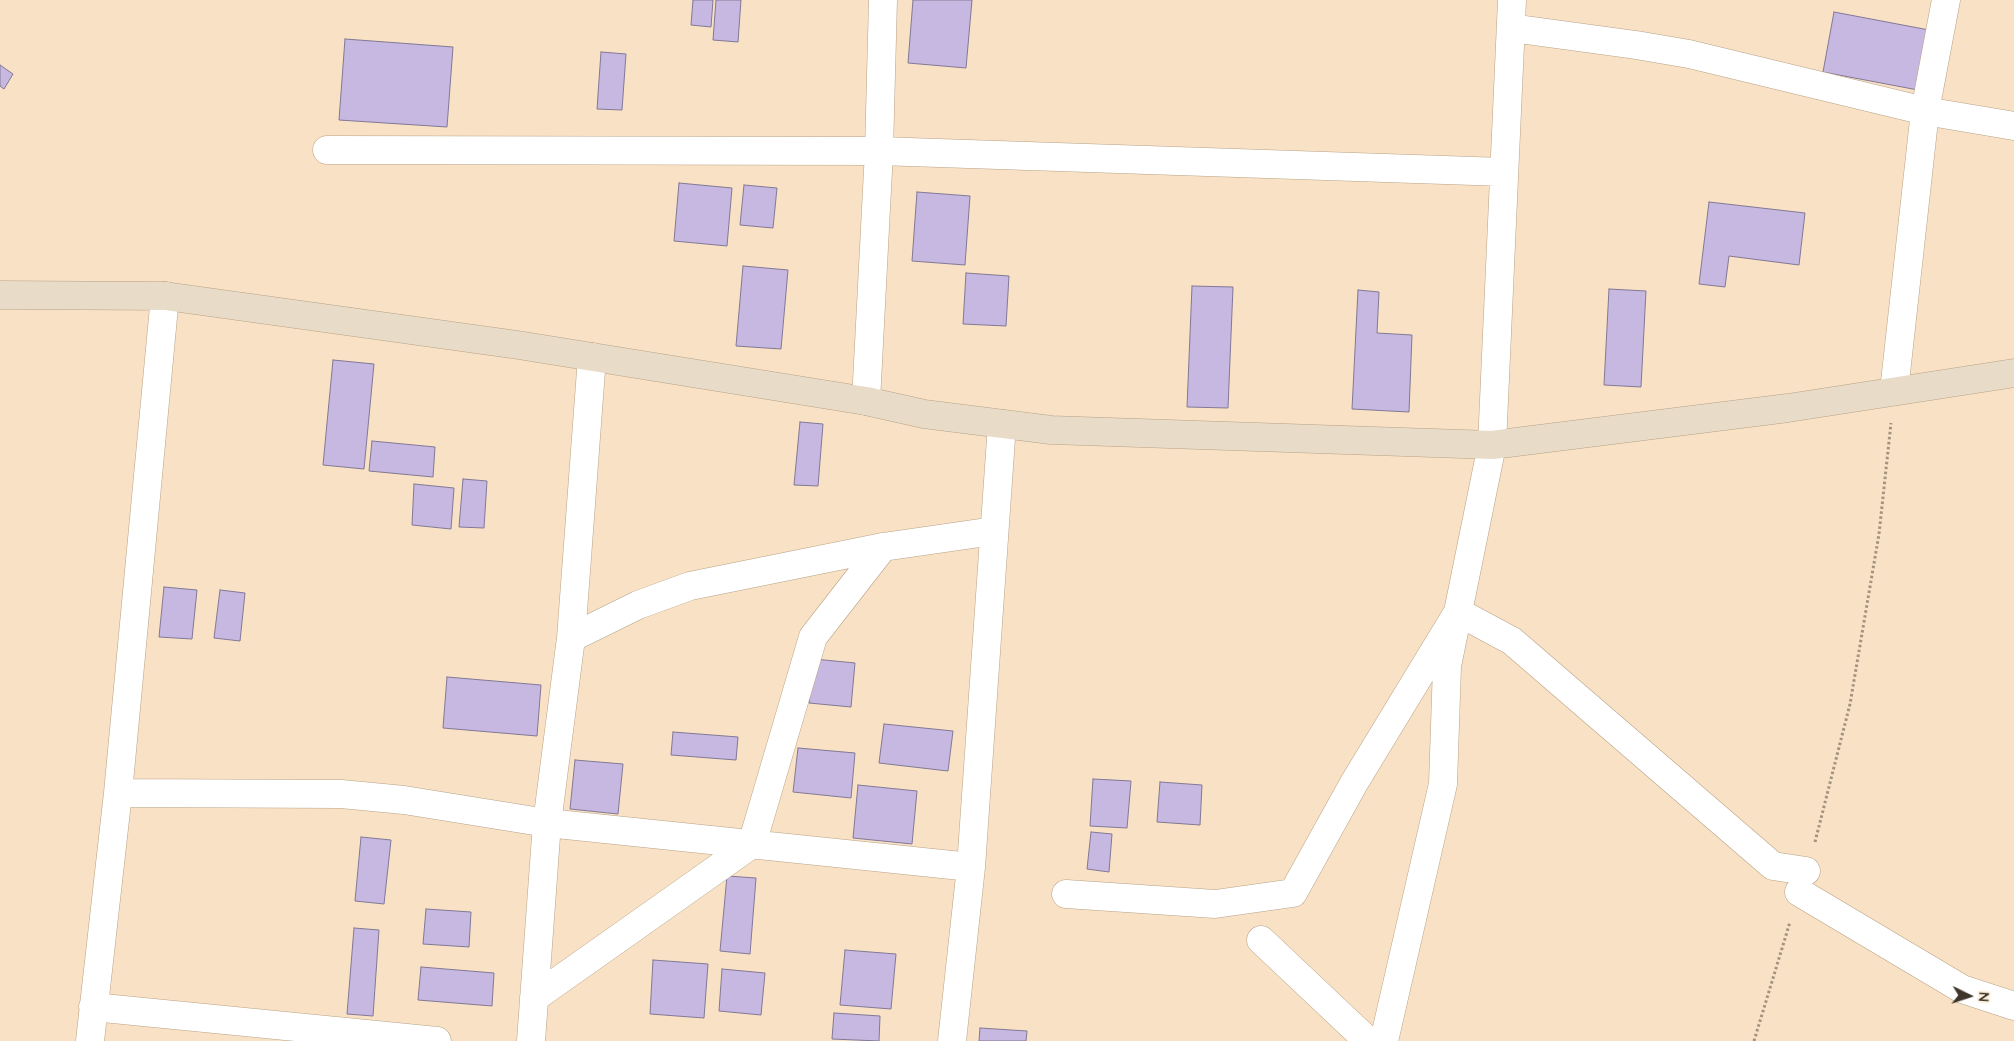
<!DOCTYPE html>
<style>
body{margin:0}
#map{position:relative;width:2014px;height:1041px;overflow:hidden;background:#f8e1c4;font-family:Quicksand,sans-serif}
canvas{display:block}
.north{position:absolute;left:1944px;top:971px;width:50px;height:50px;-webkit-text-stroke:4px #fdf0de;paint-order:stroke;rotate:94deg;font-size:14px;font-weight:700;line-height:20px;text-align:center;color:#3f362b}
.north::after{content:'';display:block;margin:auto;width:18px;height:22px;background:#3f362b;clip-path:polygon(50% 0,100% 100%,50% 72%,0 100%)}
</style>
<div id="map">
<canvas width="2014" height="1041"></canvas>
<div class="north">N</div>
</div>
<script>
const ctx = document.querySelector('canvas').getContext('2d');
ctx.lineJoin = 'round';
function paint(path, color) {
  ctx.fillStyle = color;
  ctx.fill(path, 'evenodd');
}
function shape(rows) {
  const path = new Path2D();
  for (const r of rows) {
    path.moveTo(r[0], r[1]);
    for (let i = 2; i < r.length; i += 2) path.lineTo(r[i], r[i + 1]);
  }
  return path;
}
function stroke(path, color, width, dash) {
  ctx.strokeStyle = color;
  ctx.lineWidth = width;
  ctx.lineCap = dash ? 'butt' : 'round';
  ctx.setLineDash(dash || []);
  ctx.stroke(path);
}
const building = shape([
 [693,0,713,0,711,27,691,25,693,0],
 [716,0,741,0,738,42,713,40,716,0],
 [913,0,972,0,966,68,908,63,913,0],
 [1834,12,1929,30,1918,90,1823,72,1834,12],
 [345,39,453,47,447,127,339,120,345,39],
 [601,52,626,54,622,110,597,109,601,52],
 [0,65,13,74,4,89,0,86,0,65],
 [679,183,732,188,727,246,674,241,679,183],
 [744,185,777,188,773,228,740,225,744,185],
 [917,192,970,196,965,265,912,261,917,192],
 [1709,202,1805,213,1799,265,1729,256,1725,287,1699,284,1709,202],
 [743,266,788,270,781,349,736,346,743,266],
 [966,273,1009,276,1006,326,963,324,966,273],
 [1192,286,1233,287,1228,408,1187,407,1192,286],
 [1609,289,1646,291,1641,387,1604,385,1609,289],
 [1358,290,1379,292,1377,333,1412,335,1409,412,1352,409,1358,290],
 [333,360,374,364,364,469,323,465,333,360],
 [800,422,823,424,818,486,794,485,800,422],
 [372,441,435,447,433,477,369,471,372,441],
 [463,479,487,481,484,528,459,527,463,479],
 [414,484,454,488,451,529,412,525,414,484],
 [164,587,197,590,192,639,159,637,164,587],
 [220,590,245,593,240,641,214,638,220,590],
 [814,659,855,663,851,707,809,703,814,659],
 [447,677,541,685,537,736,443,728,447,677],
 [884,724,953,731,948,771,879,763,884,724],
 [673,732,738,737,736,760,671,755,673,732],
 [798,748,855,753,851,798,793,792,798,748],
 [575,760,623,764,618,814,570,809,575,760],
 [1093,779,1131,781,1127,828,1090,826,1093,779],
 [1160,782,1202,785,1200,825,1157,822,1160,782],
 [858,785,917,791,912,844,853,838,858,785],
 [1091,832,1112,834,1109,872,1087,869,1091,832],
 [361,837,391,840,384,904,355,901,361,837],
 [727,876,756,878,750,954,720,951,727,876],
 [426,909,471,912,469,947,423,944,426,909],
 [354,928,379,930,373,1016,347,1014,354,928],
 [845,950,896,954,891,1009,840,1005,845,950],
 [653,960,708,964,704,1018,650,1014,653,960],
 [421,967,494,973,492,1006,418,1000,421,967],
 [722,969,765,973,761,1015,719,1011,722,969],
 [834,1013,880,1016,879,1041,832,1039,834,1013],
 [980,1028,1027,1031,1026,1041,979,1041,980,1028]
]);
paint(building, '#c6b8e1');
stroke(building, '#827895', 1);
const street = shape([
 [1511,28,1636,45,1689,54,1925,111,2014,126],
 [327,150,879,151,1504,172],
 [1894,391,1925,111,1946,0],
 [866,401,879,151,883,0],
 [571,638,638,605,690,586,883,547,994,531],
 [118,793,341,794,404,800,547,823,971,867],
 [1799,892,1962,989,2014,1006],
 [1066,894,1215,904,1293,893,1354,783,1458,612,1512,641,1773,866,1806,871],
 [1261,940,1368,1041],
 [534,998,752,844,813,637,883,547],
 [93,1007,437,1041],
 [90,1041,118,793,165,296],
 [531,1041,547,823,571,638,592,357],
 [952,1041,971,867,1002,424],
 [1384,1041,1443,784,1447,666,1492,445,1512,0]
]);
const secondary = shape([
 [0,295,165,296,518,345,866,401,924,414,1051,430,1492,445,1788,408,2014,373]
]);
stroke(street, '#b8a286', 29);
stroke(secondary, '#b8a286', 29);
stroke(shape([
 [1815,842,1850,704,1879,534,1891,423],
 [1754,1041,1790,922]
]), '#a3927e', 3, [2.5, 2.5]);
stroke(street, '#fff', 28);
stroke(secondary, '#e8dcc9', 28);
</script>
